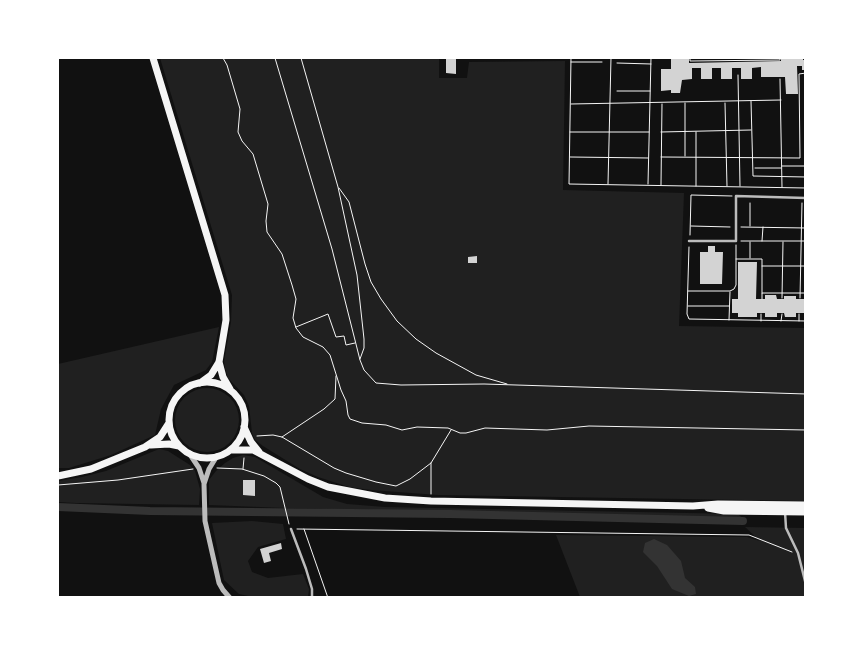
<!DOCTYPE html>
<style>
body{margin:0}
#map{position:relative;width:863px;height:655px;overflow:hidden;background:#111;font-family:Montserrat,sans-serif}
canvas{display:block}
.frame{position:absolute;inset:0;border:59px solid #fff;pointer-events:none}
</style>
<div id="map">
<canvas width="863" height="655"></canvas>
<div class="frame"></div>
</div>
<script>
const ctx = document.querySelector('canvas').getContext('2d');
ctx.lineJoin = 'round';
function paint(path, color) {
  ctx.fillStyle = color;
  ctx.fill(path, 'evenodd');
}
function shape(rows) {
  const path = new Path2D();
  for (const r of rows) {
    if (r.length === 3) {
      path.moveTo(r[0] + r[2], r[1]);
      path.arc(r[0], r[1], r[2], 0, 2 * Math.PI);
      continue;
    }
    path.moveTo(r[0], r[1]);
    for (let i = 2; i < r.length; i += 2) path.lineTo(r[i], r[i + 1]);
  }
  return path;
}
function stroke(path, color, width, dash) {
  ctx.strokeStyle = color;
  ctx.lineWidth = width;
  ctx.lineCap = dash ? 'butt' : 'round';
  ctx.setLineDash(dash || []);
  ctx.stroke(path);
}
paint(shape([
 [160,58,439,58,439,78,467,78,469,62,565,61,563,190,684,193,679,326,805,328,805,501,438,495,371,490,349,487,318,477,300,469,263,446,255,440,252,433,249,406,244,395,228,378,225,368,224,361,231,322,232,295],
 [219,327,212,362,206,370,174,385,161,409,155,435,111,455,69,468,58,468,58,364],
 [207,420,32],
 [159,449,168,451,190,465,195,471,200,489,199,505,76,503,58,502,58,481,82,477,106,471],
 [243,455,255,457,323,497,347,504,385,507,738,514,742,518,285,508,209,505,209,480,216,471,225,463,233,458],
 [252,521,283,524,286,539,258,547,248,561,252,572,268,578,303,574,309,589,308,597,253,597,239,594,224,580,212,523],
 [745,527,805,528,805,597,580,597,556,535,747,537,760,541]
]), '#202020');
paint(shape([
 [654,539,667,545,681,561,685,578,695,587,696,594,689,596,672,589,657,566,643,552,645,543]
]), '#333');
stroke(shape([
 [58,507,150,511,450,514,743,521]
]), '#333', 8);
paint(shape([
 [446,58,456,58,456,74,446,73],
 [677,58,689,58,689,63,781,61,781,58,803,58,803,60,806,60,806,70,802,70,802,66,797,66,798,94,786,94,785,77,761,77,761,67,752,68,752,79,741,79,741,68,732,68,732,79,721,79,721,68,712,68,712,79,701,79,701,68,692,68,692,79,682,80,680,93,671,93,671,90,661,91,661,69,671,69,671,59],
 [708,246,715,246,715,252,723,252,722,284,700,284,700,252,708,252],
 [477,256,477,263,468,263,468,257],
 [738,262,757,262,756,299,765,299,765,295,776,295,777,299,784,299,784,296,796,296,796,299,806,299,806,313,796,313,796,317,785,317,784,313,777,313,777,317,765,317,765,313,757,313,757,317,738,317,738,313,732,313,732,299,738,299],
 [243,480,255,480,255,496,243,495],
 [281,543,282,549,269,553,271,561,264,563,260,549]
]), '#d3d3d3');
stroke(shape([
 [223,58,227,65,240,109,238,132,242,141,253,154,268,204,266,221,267,232,282,254,292,285,296,299,293,318,296,328,303,337,323,347,330,355,341,390,346,401,348,415,350,419,362,423,386,425,402,430,417,427,448,428,460,433,466,433,485,428,547,430,589,426,806,430],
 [275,58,332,249,360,360,364,370,376,383,401,385,484,384,806,394],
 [301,58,338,187,357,275,364,339,364,348,360,359],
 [571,58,569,184,806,188],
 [690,58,690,61,780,60,780,58],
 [571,62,602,62],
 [617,63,651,64],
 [738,75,740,186],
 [780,79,782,187],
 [617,91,650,91],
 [751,101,753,176,806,177],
 [725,103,727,186],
 [571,104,781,100],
 [570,132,649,132],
 [661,132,751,130],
 [685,156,685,103],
 [570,157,648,158],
 [661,157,800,158,799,74,806,73],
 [782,166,806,166],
 [755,168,781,168],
 [608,184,611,58],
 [648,184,651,58],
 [661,185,662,104],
 [696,186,696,132],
 [339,188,349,202,365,264,371,282,381,299,397,321,416,339,436,353,476,375,507,384],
 [691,226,730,227],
 [750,226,750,203],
 [741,227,806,228],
 [690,235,691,195,732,196],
 [741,241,806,241],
 [762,241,763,227],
 [689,247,687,314,689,319,806,321],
 [750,258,750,242],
 [736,259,762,259,762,293],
 [762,266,806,266],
 [688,291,730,291,734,289,736,285,736,245],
 [782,298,783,242],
 [800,298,802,203],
 [762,299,762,293,806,293],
 [688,306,729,306],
 [729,320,730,292],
 [761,321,761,314],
 [781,321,782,314],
 [799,321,799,314],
 [296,327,328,314,336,337,344,336,346,345,355,343],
 [257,436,273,435,282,437,334,468,346,473,376,482,396,486,410,479,431,463,451,430],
 [282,437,324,409,335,399,336,376],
 [217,468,242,469,264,476,276,483,280,487,289,524],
 [243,469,244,458],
 [58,485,118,480,193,469],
 [431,494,431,463],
 [297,529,749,535,792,552],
 [304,529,328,598]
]), '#f5f5f5', 1);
stroke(shape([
 [689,241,736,241,736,196,806,198],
 [785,512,786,528,798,553,806,585],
 [291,529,306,569,312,589,312,598]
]), '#bcbcbc', 2.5);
stroke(shape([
 [189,453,199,468,204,483],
 [217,456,209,469,204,484,205,521,219,583,223,590,230,598]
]), '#bcbcbc', 5);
stroke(shape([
 [153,58,225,295,226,320,219,362,211,375,200,383],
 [219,362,223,377,230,389],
 [207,420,38],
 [244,427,251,442,259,452],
 [151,445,169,444,179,446],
 [231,450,253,450,308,479,328,487,385,498,431,501,693,506,718,504,806,505],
 [58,476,91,469,145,447,160,437,169,423],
 [708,508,724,511,806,512]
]), '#f5f5f5', 7);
</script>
